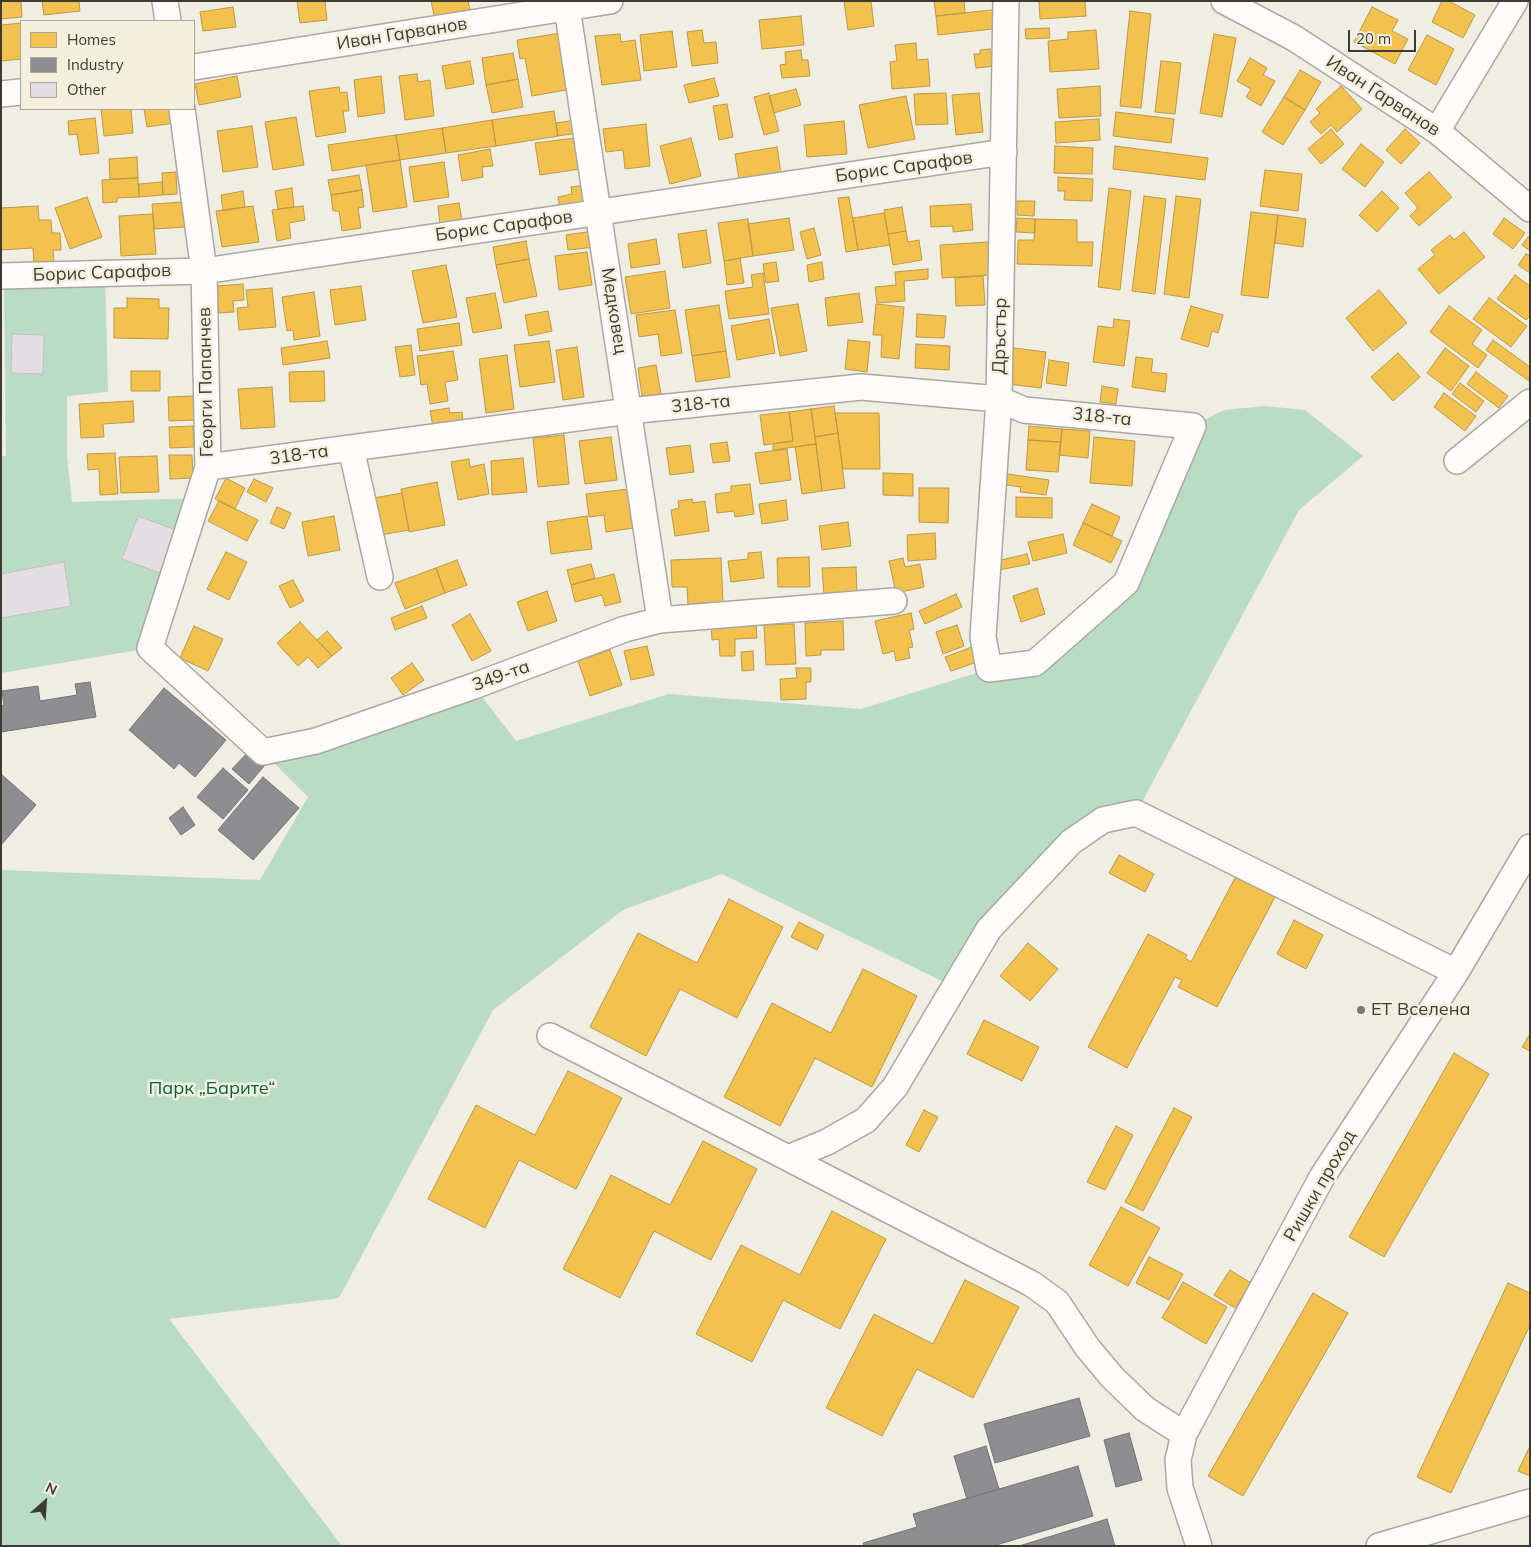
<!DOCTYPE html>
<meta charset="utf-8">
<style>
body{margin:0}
#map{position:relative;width:1531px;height:1547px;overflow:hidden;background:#f0ede3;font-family:Mulish,sans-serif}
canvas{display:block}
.frame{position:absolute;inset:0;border:2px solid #3d3b34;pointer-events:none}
.legend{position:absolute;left:20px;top:20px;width:175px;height:90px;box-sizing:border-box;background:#f5f0de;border:1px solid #aba89a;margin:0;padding:6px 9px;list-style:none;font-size:15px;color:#3d3b34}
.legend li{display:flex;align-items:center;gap:10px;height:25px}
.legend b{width:25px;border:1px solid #aba89a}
.north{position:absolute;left:20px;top:1477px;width:50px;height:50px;-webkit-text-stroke:4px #f5f0de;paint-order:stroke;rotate:26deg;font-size:14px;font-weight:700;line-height:20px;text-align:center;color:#3d3b34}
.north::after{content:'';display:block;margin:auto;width:18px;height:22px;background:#3d3b34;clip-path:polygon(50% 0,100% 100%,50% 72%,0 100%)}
.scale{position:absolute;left:1348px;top:30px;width:68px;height:22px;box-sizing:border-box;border:2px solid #3d3b34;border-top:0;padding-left:6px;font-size:15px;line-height:18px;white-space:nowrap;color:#3d3b34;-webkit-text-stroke:4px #f5f0de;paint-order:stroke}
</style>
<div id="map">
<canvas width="1531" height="1547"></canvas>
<div class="frame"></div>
<ul class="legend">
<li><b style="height:14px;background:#f2c14e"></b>Homes</li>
<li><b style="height:14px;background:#8d8d92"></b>Industry</li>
<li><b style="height:14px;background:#e3dee2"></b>Other</li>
</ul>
<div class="north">N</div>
<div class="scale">20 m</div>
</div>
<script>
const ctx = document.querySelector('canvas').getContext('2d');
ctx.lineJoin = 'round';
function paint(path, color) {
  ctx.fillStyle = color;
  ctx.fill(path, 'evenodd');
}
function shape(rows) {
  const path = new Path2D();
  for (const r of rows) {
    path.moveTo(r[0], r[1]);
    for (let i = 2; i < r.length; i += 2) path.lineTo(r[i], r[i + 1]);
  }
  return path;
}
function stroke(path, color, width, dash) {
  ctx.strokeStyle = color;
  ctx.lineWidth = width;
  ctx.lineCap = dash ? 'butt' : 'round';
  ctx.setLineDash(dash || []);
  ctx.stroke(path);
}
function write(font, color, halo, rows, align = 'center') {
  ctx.font = font + ' Mulish,sans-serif';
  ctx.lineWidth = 5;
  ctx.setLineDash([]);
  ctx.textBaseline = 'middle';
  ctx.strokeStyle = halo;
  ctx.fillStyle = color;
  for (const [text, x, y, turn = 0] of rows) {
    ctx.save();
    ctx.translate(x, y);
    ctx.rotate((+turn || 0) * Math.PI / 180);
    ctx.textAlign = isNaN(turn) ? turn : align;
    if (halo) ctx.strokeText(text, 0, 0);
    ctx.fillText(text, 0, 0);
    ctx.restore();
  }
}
paint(shape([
 [105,273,108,392,67,396,67,456,72,502,198,498,150,648,1,673,1,456,6,456,4,276],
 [1265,406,1305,410,1363,456,1299,510,1136,813,1103,820,954,987,722,874,623,910,493,1010,339,1298,169,1319,342,1546,1,1546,1,870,260,880,308,797,263,752,474,686,516,741,669,694,861,709,989,669,1035,663,1126,583,1193,426,1224,410]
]), '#badcc4');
const homes = shape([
 [1,1,21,1,22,17,1,19,1,1],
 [42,1,79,1,80,11,44,15,42,1],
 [297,1,325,1,327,20,300,23,297,1],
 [431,1,468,1,471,13,435,20,431,1],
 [844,1,871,1,874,26,848,30,844,1],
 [934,1,964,1,965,13,936,16,934,1],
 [1039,1,1085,1,1086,16,1040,19,1039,1],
 [1442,1,1449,1,1475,15,1463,38,1432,22,1442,1],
 [233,7,236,27,203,31,200,12,233,7],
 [1372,7,1398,20,1392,31,1408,39,1395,64,1354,42,1372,7],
 [1000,9,1002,28,938,35,936,16,1000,9],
 [1130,11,1151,14,1141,108,1120,106,1130,11],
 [801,16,804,45,762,49,759,20,801,16],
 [21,23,21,59,1,61,1,25,21,23],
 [1049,28,1050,38,1026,39,1025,29,1049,28],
 [702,30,704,43,716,42,718,63,692,66,687,32,702,30],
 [1096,30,1099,69,1050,72,1048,41,1068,39,1068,32,1096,30],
 [672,31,677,67,644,71,640,35,672,31],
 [561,33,571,89,532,96,525,58,520,59,517,40,561,33],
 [620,34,621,42,635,40,641,80,602,85,595,36,620,34],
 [1214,34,1236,38,1222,117,1200,113,1214,34],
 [1427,35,1454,49,1436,85,1408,70,1427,35],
 [916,43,917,60,928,59,930,86,892,89,890,62,897,61,895,45,916,43],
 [990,49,990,53,994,52,996,66,976,68,974,54,980,54,980,50,990,49],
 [801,50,802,60,808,60,810,76,782,78,780,65,786,64,785,52,801,50],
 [513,53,518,79,486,85,482,58,513,53],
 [1250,58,1267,68,1263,75,1275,81,1261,106,1246,97,1251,89,1237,81,1250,58],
 [470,61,474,84,446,89,442,66,470,61],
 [1161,61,1181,63,1175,114,1155,112,1161,61],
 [1300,70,1321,82,1305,110,1284,97,1300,70],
 [417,74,418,82,430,80,434,116,405,120,399,76,417,74],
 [237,76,241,97,199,105,195,84,237,76],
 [381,76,385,113,358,117,354,80,381,76],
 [714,78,719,96,689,103,684,85,714,78],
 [518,79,523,107,492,113,486,85,518,79],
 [1100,86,1101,116,1059,118,1057,89,1100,86],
 [1341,86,1362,109,1337,132,1331,125,1321,134,1310,122,1320,113,1316,109,1341,86],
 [339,87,340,93,347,92,349,111,343,111,346,132,316,137,309,91,339,87],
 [796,89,801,105,774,113,769,96,796,89],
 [769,93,779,131,764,135,754,97,769,93],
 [946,93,948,124,916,125,914,94,946,93],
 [979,93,983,132,956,135,952,95,979,93],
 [906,96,915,139,868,148,859,105,906,96],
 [1284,97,1305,110,1283,145,1262,132,1284,97],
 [727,104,733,137,719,140,713,106,727,104],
 [101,109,131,109,133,133,104,136,101,109],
 [144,109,172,109,174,123,147,127,144,109],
 [554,111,558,136,496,146,492,120,554,111],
 [1116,112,1174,119,1171,143,1113,136,1116,112],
 [296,117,304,165,273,170,265,122,296,117],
 [95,118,99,153,80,155,77,134,69,135,68,121,95,118],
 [1099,119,1100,140,1056,143,1055,122,1099,119],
 [492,120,496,146,446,153,442,128,492,120],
 [576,120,578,133,558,136,556,123,576,120],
 [844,121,847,154,807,157,804,125,844,121],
 [646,124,650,166,625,169,623,150,606,152,603,129,646,124],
 [252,126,258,167,223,172,217,131,252,126],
 [442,128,446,153,400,160,396,135,442,128],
 [1331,129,1344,144,1321,164,1308,149,1331,129],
 [1405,129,1420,143,1401,164,1386,150,1405,129],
 [396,135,400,160,332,171,328,145,396,135],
 [575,138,580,169,540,175,535,143,575,138],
 [691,138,701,176,670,184,660,146,691,138],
 [1361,144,1384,162,1365,187,1342,169,1361,144],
 [1055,146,1093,148,1092,174,1054,173,1055,146],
 [1115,146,1208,158,1205,180,1113,169,1115,146],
 [777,147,781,173,739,180,735,154,777,147],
 [490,149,493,166,482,167,483,177,462,181,458,155,490,149],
 [137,157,138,178,110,179,109,159,137,157],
 [400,160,407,207,373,212,366,165,400,160],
 [444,162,449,197,414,202,409,167,444,162],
 [1265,170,1302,174,1298,211,1260,206,1265,170],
 [176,172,177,194,163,195,162,173,176,172],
 [1429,172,1452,197,1419,226,1410,216,1418,208,1405,193,1429,172],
 [359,175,362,190,331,195,328,180,359,175],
 [1058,177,1093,179,1092,201,1064,200,1065,191,1058,191,1058,177],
 [138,178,139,197,117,198,117,202,103,203,102,180,138,178],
 [162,182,163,195,139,197,139,184,162,182],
 [587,185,590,203,560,208,558,197,572,194,571,187,587,185],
 [292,188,294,207,278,209,275,191,292,188],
 [1109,188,1131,191,1120,290,1098,287,1109,188],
 [362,190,364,207,358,208,361,228,342,231,339,211,333,211,331,195,362,190],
 [243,191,245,207,223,211,221,195,243,191],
 [1382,191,1399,208,1377,232,1359,215,1382,191],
 [1144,196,1166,199,1155,294,1132,291,1144,196],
 [1176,196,1201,199,1189,298,1164,294,1176,196],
 [87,197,102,237,70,249,55,208,87,197],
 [849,197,858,250,846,252,838,198,849,197],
 [1017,201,1035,201,1034,216,1017,215,1017,201],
 [184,202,185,227,154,229,152,204,184,202],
 [459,203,462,221,440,225,438,206,459,203],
 [971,204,973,230,953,232,953,226,931,227,930,206,971,204],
 [38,206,39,220,51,220,52,233,60,233,61,250,53,250,54,262,34,263,33,248,1,250,1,208,38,206],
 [253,206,259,242,222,247,216,211,253,206],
 [303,206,305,220,289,223,291,238,277,241,272,210,303,206],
 [902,207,906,231,888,234,884,210,902,207],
 [1251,212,1278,215,1268,298,1241,295,1251,212],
 [884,213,890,245,858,250,853,218,884,213],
 [153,214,156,254,121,256,119,216,153,214],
 [1278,215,1306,219,1303,247,1275,243,1278,215],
 [789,218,794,250,753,256,748,224,789,218],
 [1017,218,1035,219,1035,233,1016,232,1017,218],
 [1504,218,1525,233,1513,249,1493,234,1504,218],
 [748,219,753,256,724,261,718,223,748,219],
 [1035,219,1077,220,1077,242,1093,242,1092,266,1017,264,1018,240,1034,240,1035,219],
 [814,228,821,255,807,259,800,232,814,228],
 [706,230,711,263,683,268,678,234,706,230],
 [593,231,595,247,568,250,566,235,593,231],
 [906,231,908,242,919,240,922,260,893,265,888,234,906,231],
 [1464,232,1485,257,1439,294,1418,269,1435,255,1431,250,1450,235,1454,240,1464,232],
 [1528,237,1530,238,1530,251,1522,245,1528,237],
 [656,239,660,264,631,268,628,244,656,239],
 [526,241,529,259,496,265,493,247,526,241],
 [989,242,990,275,942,278,940,245,989,242],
 [587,252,592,285,559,290,555,256,587,252],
 [1526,254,1530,256,1530,273,1518,265,1526,254],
 [740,258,744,283,727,285,724,261,740,258],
 [529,259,537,296,504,303,496,265,529,259],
 [776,262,779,281,766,283,763,264,776,262],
 [822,262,824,279,809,282,807,265,822,262],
 [446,265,457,317,423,323,412,271,446,265],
 [928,269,928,279,904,281,905,301,877,303,875,287,896,285,895,272,928,269],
 [665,271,670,308,631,314,625,277,665,271],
 [763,273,769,314,729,319,725,291,753,287,751,275,763,273],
 [1515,275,1530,286,1530,316,1526,320,1497,299,1515,275],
 [983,276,985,305,956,306,955,278,983,276],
 [243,284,244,300,233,301,234,312,219,313,217,286,243,284],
 [361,286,366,320,335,325,330,290,361,286],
 [272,288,276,327,239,330,237,308,248,307,246,290,272,288],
 [1379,290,1407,323,1373,351,1346,318,1379,290],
 [314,292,320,336,294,340,293,330,287,331,282,297,314,292],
 [495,293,502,328,473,333,466,298,495,293],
 [859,293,863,322,828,326,825,298,859,293],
 [127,298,159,299,159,308,169,308,168,339,114,338,114,308,127,308,127,298],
 [1489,298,1527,326,1511,347,1473,319,1489,298],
 [798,304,807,351,780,356,771,308,798,304],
 [876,304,904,307,899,359,881,357,882,335,873,335,876,304],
 [719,305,726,351,692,356,685,310,719,305],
 [1191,306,1223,315,1218,333,1212,331,1208,347,1181,339,1191,306],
 [1449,306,1482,330,1472,344,1487,355,1478,368,1430,332,1449,306],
 [675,310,682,353,661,356,658,334,639,337,636,315,675,310],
 [548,311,552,331,529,336,525,315,548,311],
 [917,314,946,316,944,338,916,337,917,314],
 [769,319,775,353,737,360,731,326,769,319],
 [1114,319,1130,321,1124,366,1093,362,1098,326,1113,328,1114,319],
 [459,323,462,345,420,351,417,329,459,323],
 [848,340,870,342,867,372,845,369,848,340],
 [1493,340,1530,367,1529,381,1486,350,1493,340],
 [327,341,330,358,283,365,281,348,327,341],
 [549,341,555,382,520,387,514,345,549,341],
 [916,344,950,346,949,370,915,368,916,344],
 [411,345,415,375,400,377,395,347,411,345],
 [577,347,584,397,563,400,556,350,577,347],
 [1014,348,1046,352,1041,388,1009,384,1014,348],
 [1445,348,1469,366,1451,391,1427,373,1445,348],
 [453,351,458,380,445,382,448,401,430,404,427,384,421,385,417,356,453,351],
 [726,351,730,377,696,382,692,356,726,351],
 [1398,353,1420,377,1393,401,1371,377,1398,353],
 [507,355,514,409,486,413,479,359,507,355],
 [1136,357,1153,359,1151,372,1167,374,1165,392,1132,387,1136,357],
 [1049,360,1069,363,1066,386,1046,383,1049,360],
 [656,365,661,394,642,396,638,368,656,365],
 [131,371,160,371,160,391,131,391,131,371],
 [324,371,325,401,290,402,289,372,324,371],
 [1476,372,1508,396,1499,408,1467,384,1476,372],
 [1460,383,1484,401,1476,412,1452,394,1460,383],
 [1102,386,1118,389,1116,404,1100,402,1102,386],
 [272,387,275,427,241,429,238,389,272,387],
 [1444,393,1476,416,1465,431,1434,407,1444,393],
 [193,396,195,420,169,421,168,397,193,396],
 [133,401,134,422,103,424,104,437,81,438,79,404,133,401],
 [834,406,838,433,815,437,811,409,834,406],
 [449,408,450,413,462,412,463,421,433,426,430,411,449,408],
 [811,409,816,444,773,450,773,444,793,441,789,412,811,409],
 [789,412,793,441,764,445,760,415,789,412],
 [835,413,879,413,880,469,843,469,835,413],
 [193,426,194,447,170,448,169,427,193,426],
 [1029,426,1062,429,1061,442,1028,440,1029,426],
 [1062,429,1090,431,1088,458,1059,455,1062,429],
 [838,433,845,488,822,491,815,437,838,433],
 [564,435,569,484,538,487,533,438,564,435],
 [611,437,617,480,585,484,579,441,611,437],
 [1094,437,1135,441,1132,486,1090,483,1094,437],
 [1028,440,1061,442,1058,472,1026,470,1028,440],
 [727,442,730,461,713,463,710,444,727,442],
 [816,444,822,491,802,494,795,447,816,444],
 [690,445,694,472,670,475,666,448,690,445],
 [787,449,791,480,760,484,755,453,787,449],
 [115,453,118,494,100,495,99,469,88,470,87,454,115,453],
 [169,455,192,455,193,478,170,479,169,455],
 [157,456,159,492,121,493,119,457,157,456],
 [523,458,527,492,492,495,491,461,523,458],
 [469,459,470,467,484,464,489,494,458,500,451,462,469,459],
 [883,473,913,474,913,496,883,495,883,473],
 [1001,473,1049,480,1046,495,1020,492,1021,487,999,484,1001,473],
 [226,478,245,488,235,509,215,499,226,478],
 [254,479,273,488,266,502,247,492,254,479],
 [437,482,445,525,409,532,401,489,437,482],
 [750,484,754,514,735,517,734,511,717,513,715,494,731,492,731,486,750,484],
 [919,488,949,488,948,523,919,522,919,488],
 [629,489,634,528,606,532,604,515,589,517,586,494,629,489],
 [402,493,409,530,375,536,368,499,402,493],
 [1016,497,1052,498,1052,518,1016,517,1016,497],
 [692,499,693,503,705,501,709,531,675,536,671,510,679,508,678,501,692,499],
 [786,500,788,520,762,524,759,504,786,500],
 [219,501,258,520,247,541,208,521,219,501],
 [1092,504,1120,517,1112,536,1083,523,1092,504],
 [277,507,291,513,284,529,270,523,277,507],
 [334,516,340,550,308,556,302,522,334,516],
 [587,516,592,549,551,554,547,522,587,516],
 [848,522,851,546,822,550,819,526,848,522],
 [1083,523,1122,541,1111,563,1073,545,1083,523],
 [935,533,936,559,908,561,907,535,935,533],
 [1063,534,1067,553,1033,561,1028,542,1063,534],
 [226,552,247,562,229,600,207,589,226,552],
 [761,552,764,578,731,582,728,561,748,559,748,553,761,552],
 [1027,554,1030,564,999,570,997,561,1027,554],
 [809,557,810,587,778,587,777,558,809,557],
 [721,558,723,602,688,604,687,587,672,587,671,560,721,558],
 [903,558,905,567,920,564,924,587,896,593,889,561,903,558],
 [457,560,467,585,445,593,436,568,457,560],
 [591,564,595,578,571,585,567,570,591,564],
 [856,567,857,593,824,595,822,568,856,567],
 [436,568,445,593,405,609,395,583,436,568],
 [614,574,621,602,605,606,602,595,575,602,571,585,614,574],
 [293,580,304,601,290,608,279,586,293,580],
 [1037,588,1045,614,1021,622,1013,596,1037,588],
 [547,591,557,621,528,631,517,602,547,591],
 [956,594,962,607,925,624,919,611,956,594],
 [422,606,427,618,395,630,391,618,422,606],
 [911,613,914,629,909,630,913,647,908,648,910,658,896,661,894,651,883,654,875,621,911,613],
 [470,614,491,651,472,661,452,625,470,614],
 [843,621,844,650,821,650,821,655,806,656,805,623,843,621],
 [300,622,332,656,318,668,308,657,298,666,277,643,300,622],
 [756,622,757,638,735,639,735,656,720,656,719,639,712,640,711,624,756,622],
 [794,624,796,664,766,665,764,625,794,624],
 [957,625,964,646,943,654,936,632,957,625],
 [194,626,223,639,208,671,180,658,194,626],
 [327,631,342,648,332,656,317,640,327,631],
 [647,646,654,675,631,680,624,651,647,646],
 [972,647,977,662,951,671,945,657,972,647],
 [610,650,622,685,590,696,578,661,610,650],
 [753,651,754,670,742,671,741,652,753,651],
 [412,663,424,680,403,695,391,678,412,663],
 [796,668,811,668,811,682,806,682,806,699,781,700,780,679,797,678,796,668],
 [1119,855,1154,874,1145,892,1109,873,1119,855],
 [1236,876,1275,897,1217,1007,1178,987,1182,980,1175,977,1127,1068,1088,1047,1148,934,1187,955,1185,958,1191,962,1236,876],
 [729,899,783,927,737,1018,680,989,646,1056,590,1027,638,933,697,963,729,899],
 [1294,920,1323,935,1306,969,1277,954,1294,920],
 [799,922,824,935,817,950,791,937,799,922],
 [1028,943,1058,969,1030,1001,1000,976,1028,943],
 [863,969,917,996,872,1087,815,1058,780,1126,724,1097,772,1003,831,1033,863,969],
 [984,1020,1039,1047,1022,1081,967,1054,984,1020],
 [1530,1034,1530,1051,1522,1047,1530,1034],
 [1454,1053,1489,1074,1384,1257,1349,1237,1454,1053],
 [568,1071,622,1098,576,1189,519,1160,485,1228,428,1199,476,1105,535,1135,568,1071],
 [1174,1108,1192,1117,1143,1211,1125,1202,1174,1108],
 [924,1110,938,1117,919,1152,906,1145,924,1110],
 [1116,1126,1133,1135,1105,1190,1087,1182,1116,1126],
 [703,1141,757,1169,711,1260,654,1231,620,1298,563,1269,611,1175,670,1205,703,1141],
 [1121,1207,1160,1228,1128,1286,1089,1265,1121,1207],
 [832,1211,886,1239,840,1329,783,1300,752,1362,696,1334,741,1245,800,1275,832,1211],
 [1149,1257,1183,1274,1169,1300,1136,1283,1149,1257],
 [1230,1270,1251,1283,1235,1308,1214,1295,1230,1270],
 [965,1280,1019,1307,973,1398,917,1369,882,1436,826,1408,874,1314,933,1344,965,1280],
 [1183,1282,1227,1307,1206,1344,1162,1318,1183,1282],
 [1508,1283,1530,1293,1530,1325,1451,1493,1417,1477,1508,1283],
 [1313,1293,1348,1313,1243,1496,1208,1476,1313,1293],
 [1530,1446,1530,1476,1518,1471,1530,1446]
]);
paint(homes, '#f2c14e');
stroke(homes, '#bc9946', 1);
const industry = shape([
 [90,682,96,717,1,732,1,706,4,705,2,691,38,686,40,701,77,695,75,684,90,682],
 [164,688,226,740,195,777,179,763,174,769,129,730,164,688],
 [249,751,265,765,249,784,232,769,249,751],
 [223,768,248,790,223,819,197,797,223,768],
 [1,774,36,805,1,845,1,774],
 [263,777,299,808,253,860,218,830,263,777],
 [183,807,195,825,181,835,169,818,183,807],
 [1079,1398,1090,1436,995,1463,984,1424,1079,1398],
 [1129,1433,1142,1480,1116,1487,1104,1440,1129,1433],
 [986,1446,999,1489,967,1499,954,1456,986,1446],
 [1078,1466,1093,1516,993,1546,864,1546,863,1543,917,1527,913,1514,1078,1466],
 [1107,1519,1115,1546,1019,1546,1107,1519]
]);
paint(industry, '#8d8d92');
stroke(industry, '#757476', 1);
const building = shape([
 [12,334,44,335,43,374,11,373,12,334],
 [138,516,176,530,160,573,122,559,138,516],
 [64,562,71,606,1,618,1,574,64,562]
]);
paint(building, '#e3dee2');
stroke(building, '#c3c0bf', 1);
const minor = shape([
 [165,1,168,21],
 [566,1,660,620],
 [1224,1,1294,38,1437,131,1530,209],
 [194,67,610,1],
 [1,94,21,92],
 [182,109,204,271,208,467,150,648,263,752,316,741,474,686,625,629,660,620,894,601],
 [1437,131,1515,1],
 [1,276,204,271,1004,152],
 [351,448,380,577],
 [1457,461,1530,402],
 [208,467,629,411,861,387,999,399,1024,410,1193,426,1126,583,1035,663,989,669,983,637,999,399,1006,1],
 [550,1036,788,1158,827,1142,866,1120,895,1087,989,929,1071,842,1103,820,1136,813,1456,972],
 [788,1158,1032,1284,1057,1302,1087,1347,1112,1377,1145,1409,1184,1434],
 [1199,1546,1180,1488,1178,1460,1184,1434,1322,1177,1456,972,1530,847],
 [1379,1546,1530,1502]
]);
stroke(minor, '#aaa8a0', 28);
stroke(minor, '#fdfcfb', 25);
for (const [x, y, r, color] of [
 [1361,1010,5,"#7c7971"]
]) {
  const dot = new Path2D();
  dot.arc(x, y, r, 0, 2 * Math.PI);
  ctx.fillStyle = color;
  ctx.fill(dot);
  stroke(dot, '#f5f0de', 2);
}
write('18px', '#3d3b34', '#f5f0de', [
 ["Иван Гарванов",402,34,-9],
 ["Иван Гарванов",1383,96,33],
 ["Борис Сарафов",904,167,-8],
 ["Борис Сарафов",504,226,-8],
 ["Борис Сарафов",102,273,-2],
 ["Медковец",614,311,81],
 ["Дръстър",1000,336,-89],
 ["Георги Папанчев",206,382,-91],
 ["318-та",701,404,-6],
 ["318-та",1102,417,6],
 ["318-та",299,455,-8],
 ["349-та",501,676,-20],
 ["Ришки проход",1320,1186,-60]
]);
write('18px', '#3d3b34', '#f5f0de', [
 ["ЕТ Вселена",1371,1010]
], 'left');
write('18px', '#006440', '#f5f0de', [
 ["Парк „Барите“",212,1089]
]);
</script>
